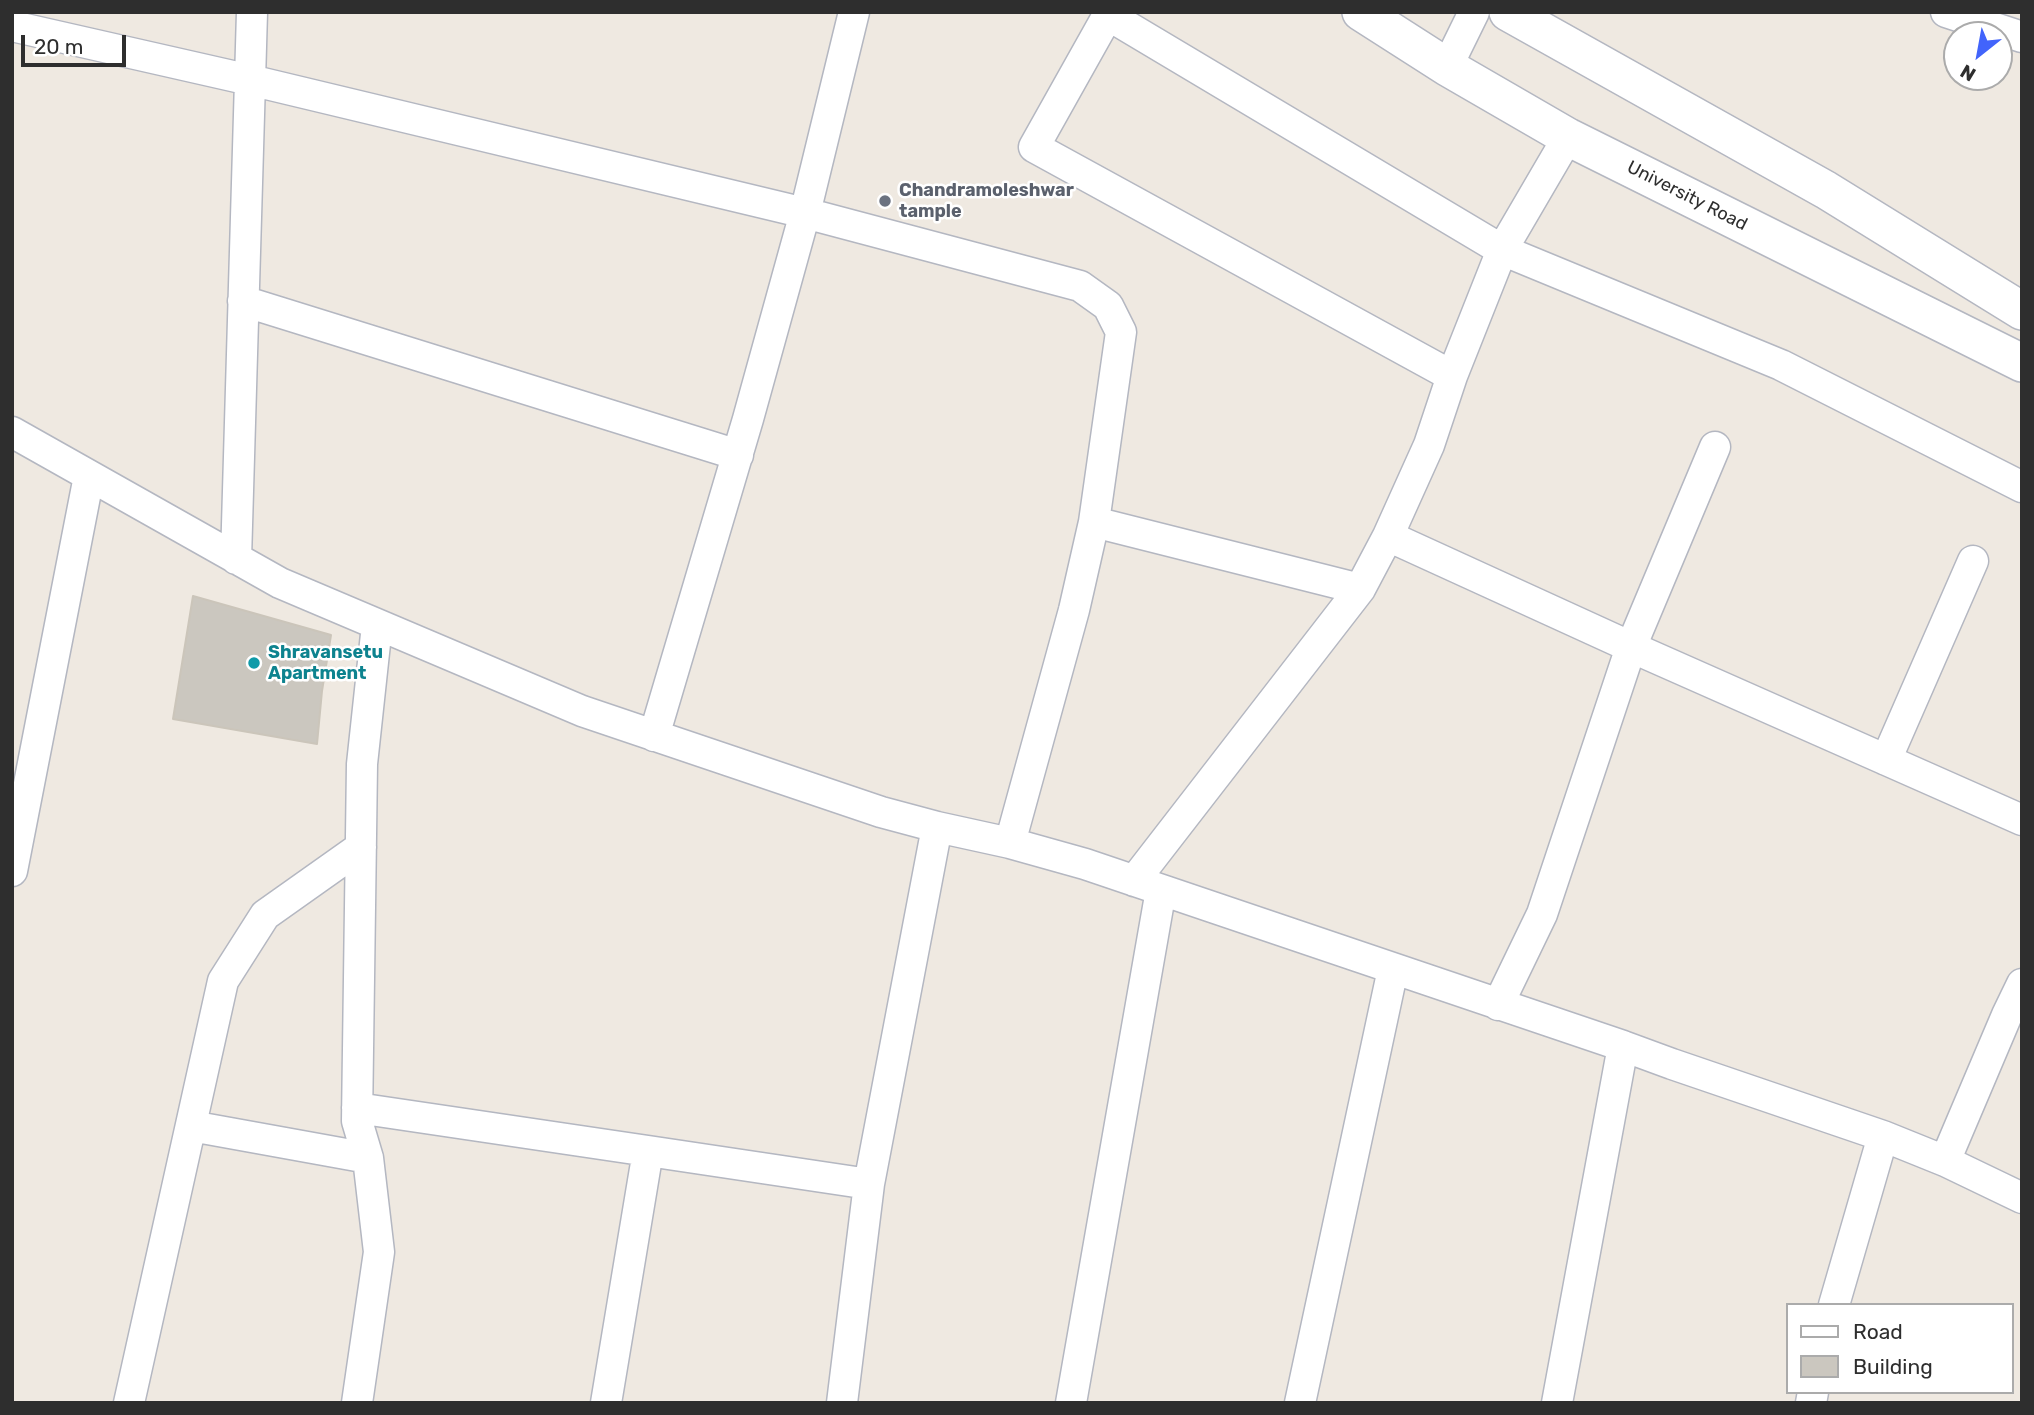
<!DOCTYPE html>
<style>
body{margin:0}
#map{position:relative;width:2034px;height:1415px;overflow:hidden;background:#efe9e1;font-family:Rubik,sans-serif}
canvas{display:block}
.frame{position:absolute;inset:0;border:14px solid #2e2e2e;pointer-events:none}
.legend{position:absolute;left:1786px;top:1303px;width:228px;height:91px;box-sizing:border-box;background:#fff;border:2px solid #ababab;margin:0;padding:9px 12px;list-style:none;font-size:21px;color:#2e2e2e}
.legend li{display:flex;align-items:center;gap:14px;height:35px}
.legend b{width:35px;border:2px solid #ababab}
.north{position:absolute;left:1943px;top:21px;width:70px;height:70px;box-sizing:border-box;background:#fff;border:2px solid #ababab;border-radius:50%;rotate:211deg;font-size:19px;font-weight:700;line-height:28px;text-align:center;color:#2e2e2e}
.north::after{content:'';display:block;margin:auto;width:24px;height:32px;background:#4264fb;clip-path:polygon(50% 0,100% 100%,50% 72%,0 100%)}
.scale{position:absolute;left:21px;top:35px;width:105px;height:32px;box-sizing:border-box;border:4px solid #2e2e2e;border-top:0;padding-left:9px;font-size:21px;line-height:24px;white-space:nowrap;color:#2e2e2e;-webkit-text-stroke:5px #fff;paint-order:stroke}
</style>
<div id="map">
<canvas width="2034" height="1415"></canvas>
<div class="frame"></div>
<ul class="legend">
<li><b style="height:9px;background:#fff"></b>Road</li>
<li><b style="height:19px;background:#cbc7bf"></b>Building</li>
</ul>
<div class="north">N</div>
<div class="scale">20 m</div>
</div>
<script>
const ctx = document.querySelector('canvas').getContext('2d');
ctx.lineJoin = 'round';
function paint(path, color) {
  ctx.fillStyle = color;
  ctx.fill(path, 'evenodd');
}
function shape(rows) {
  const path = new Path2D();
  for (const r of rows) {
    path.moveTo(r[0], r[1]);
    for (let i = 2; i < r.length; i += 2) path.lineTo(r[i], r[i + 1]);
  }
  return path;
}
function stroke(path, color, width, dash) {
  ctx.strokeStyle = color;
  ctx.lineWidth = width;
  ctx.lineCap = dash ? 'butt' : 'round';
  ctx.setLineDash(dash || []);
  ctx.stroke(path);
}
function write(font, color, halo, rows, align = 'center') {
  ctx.font = font + ' Rubik,sans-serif';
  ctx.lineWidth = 5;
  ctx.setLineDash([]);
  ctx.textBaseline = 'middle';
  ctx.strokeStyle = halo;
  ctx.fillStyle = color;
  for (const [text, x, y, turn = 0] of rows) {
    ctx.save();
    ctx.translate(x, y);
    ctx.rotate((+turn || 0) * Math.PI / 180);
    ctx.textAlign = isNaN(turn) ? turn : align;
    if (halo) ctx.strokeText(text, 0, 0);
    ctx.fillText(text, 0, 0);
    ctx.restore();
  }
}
const building = shape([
 [193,596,331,635,322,691,317,744,173,719,193,596]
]);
paint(building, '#cbc7bf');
stroke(building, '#cbc5ba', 2);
const minor = shape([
 [1109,12,1108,15,1502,250,1781,365,2022,487],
 [1946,12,2022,37],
 [1108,15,1034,147,1452,376],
 [12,26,250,80,805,213,854,12],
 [1447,67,1474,12],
 [1568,137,1502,250,1452,376,1429,445,1388,536,1631,647,2022,820],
 [243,301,738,455],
 [12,432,280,583,582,711,881,812,937,827,1010,843,1085,864,1623,1046,1672,1064,1883,1136,1945,1161,2022,1198],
 [236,559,252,12],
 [654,736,748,419,805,213,1080,286,1108,306,1121,332,1094,522],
 [1886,760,1973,561],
 [1010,843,1074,610,1094,522,1360,589],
 [12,871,89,476],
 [1134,881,1360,589,1388,536],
 [1498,1005,1542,914,1631,647,1715,447],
 [357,1108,648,1151],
 [191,1126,368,1158],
 [1945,1161,2007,1015,2022,984],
 [1834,1305,1883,1136],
 [129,1403,223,981,265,915,361,847],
 [357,1403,379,1252,368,1158,357,1121,362,764,377,625],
 [606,1403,648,1151,869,1184],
 [842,1403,869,1184,937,827],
 [1071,1403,1161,890],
 [1300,1403,1393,969],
 [1557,1403,1623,1046],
 [1811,1403,1813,1392]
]);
const tertiary = shape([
 [1361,12,1447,67,1568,137,2022,363],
 [1508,12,1826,190,2022,311]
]);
stroke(minor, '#b4b7c1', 33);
stroke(tertiary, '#b4b7c1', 40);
stroke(minor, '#fff', 30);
stroke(tertiary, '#fff', 37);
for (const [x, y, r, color] of [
 [885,201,7,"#6b7280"],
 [254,663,7,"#0f9aa8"]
]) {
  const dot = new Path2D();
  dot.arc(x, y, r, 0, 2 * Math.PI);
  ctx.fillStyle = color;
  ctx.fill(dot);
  stroke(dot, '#fff', 2.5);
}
write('bold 18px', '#5b616d', '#fff', [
 ["Chandramoleshwar",899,191],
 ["tample",899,212]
], 'left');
write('18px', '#2e2e2e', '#fff', [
 ["University Road",1687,196,27]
]);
write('bold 18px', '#0d838f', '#fff', [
 ["Shravansetu",268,653],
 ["Apartment",268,674]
], 'left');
</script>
